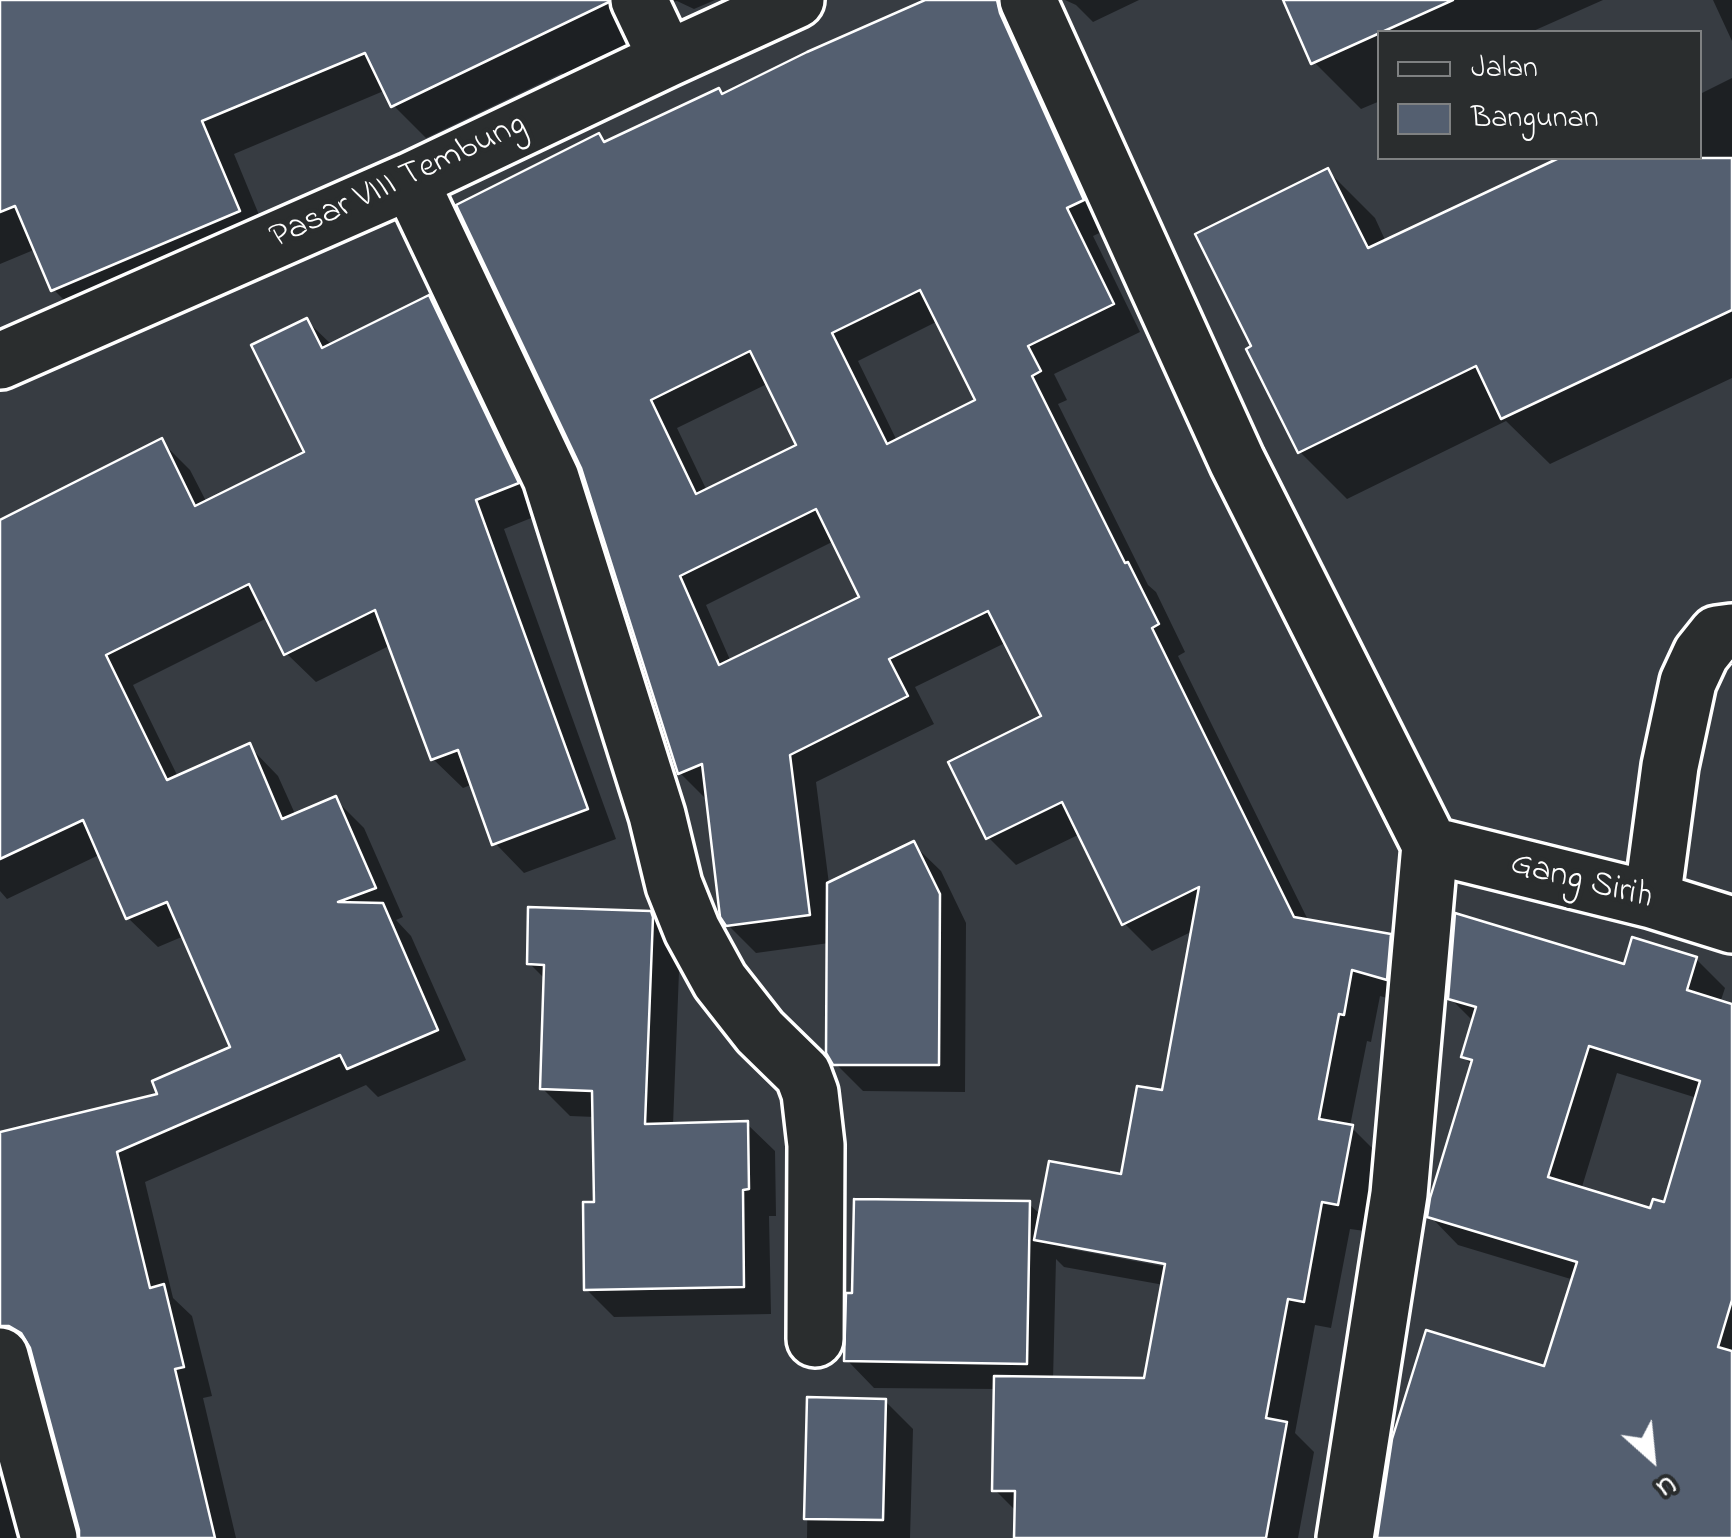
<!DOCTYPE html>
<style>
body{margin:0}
#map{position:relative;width:1732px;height:1538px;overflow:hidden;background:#373c42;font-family:"Indie Flower",sans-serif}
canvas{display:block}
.legend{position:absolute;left:1377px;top:30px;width:325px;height:130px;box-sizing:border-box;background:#2a2d2e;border:2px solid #7f8182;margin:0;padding:12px 18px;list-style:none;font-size:30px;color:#fff}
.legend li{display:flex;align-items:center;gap:20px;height:50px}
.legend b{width:50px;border:2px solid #7f8182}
.north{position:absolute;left:1602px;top:1408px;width:100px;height:100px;-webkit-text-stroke:8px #2a2d2e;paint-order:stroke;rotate:153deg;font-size:28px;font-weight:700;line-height:40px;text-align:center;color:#fff}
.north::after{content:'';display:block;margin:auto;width:35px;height:45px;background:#fff;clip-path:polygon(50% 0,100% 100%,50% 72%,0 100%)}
</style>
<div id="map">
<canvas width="1732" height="1538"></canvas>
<ul class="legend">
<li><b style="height:12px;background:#2a2d2e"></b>Jalan</li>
<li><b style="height:28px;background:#545f70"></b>Bangunan</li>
</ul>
<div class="north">U</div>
</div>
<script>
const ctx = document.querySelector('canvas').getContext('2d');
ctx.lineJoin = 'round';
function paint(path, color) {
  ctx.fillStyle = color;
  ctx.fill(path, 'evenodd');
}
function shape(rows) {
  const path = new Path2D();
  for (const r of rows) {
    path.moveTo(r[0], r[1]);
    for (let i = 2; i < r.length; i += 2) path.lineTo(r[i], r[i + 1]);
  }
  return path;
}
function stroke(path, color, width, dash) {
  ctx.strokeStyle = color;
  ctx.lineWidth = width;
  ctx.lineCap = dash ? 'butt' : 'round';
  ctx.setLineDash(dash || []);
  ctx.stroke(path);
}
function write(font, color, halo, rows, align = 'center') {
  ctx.font = font + ' "Indie Flower",sans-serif';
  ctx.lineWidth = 9;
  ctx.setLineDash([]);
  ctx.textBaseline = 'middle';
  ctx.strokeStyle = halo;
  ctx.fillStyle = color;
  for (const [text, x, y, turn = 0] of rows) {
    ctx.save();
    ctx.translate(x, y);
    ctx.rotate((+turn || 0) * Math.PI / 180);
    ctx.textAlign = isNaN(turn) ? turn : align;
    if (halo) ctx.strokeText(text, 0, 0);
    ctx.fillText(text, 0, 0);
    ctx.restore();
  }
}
paint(shape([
 [0,0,715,0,694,9,677,1,658,4,641,34,626,41,628,46,565,77,562,73,426,138,393,105,386,90,234,154,271,244,86,322,53,289,36,249,0,264],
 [940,0,1014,0,1110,228,1093,236,1140,332,1054,374,1067,400,1058,404,1148,585,1156,592,1185,652,1178,656,1309,922,1389,937,1417,965,1414,1006,1380,996,1371,1042,1367,1041,1350,1126,1379,1155,1365,1231,1350,1229,1331,1328,1315,1325,1295,1433,1314,1452,1298,1538,1017,1538,1017,1512,995,1490,997,1389,874,1388,847,1360,1029,1204,1041,1215,1123,1177,1164,1093,1193,931,1152,951,1124,923,1080,834,1016,865,988,837,1045,717,1007,642,915,687,934,724,816,782,829,884,913,844,941,871,966,923,965,1092,863,1091,835,1063,829,943,756,953,728,925,709,802,680,773,599,136,606,144,724,96],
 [938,321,978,401,897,441,858,361],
 [769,383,799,446,707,491,677,428],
 [832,542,862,598,731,662,706,605],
 [1065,1243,1178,1264,1177,1269,1065,1248],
 [1056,1259,1064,1267,1164,1285,1146,1380,1053,1380],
 [1065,0,1139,0,1093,22,1076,5],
 [1286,0,1603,0,1531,32,1380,32,1380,101,1361,109,1314,62],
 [1713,0,1732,0,1732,41],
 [1732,78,1732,378,1550,464,1506,421,1347,499,1300,452,1249,350,1328,171,1375,218,1386,242,1565,158,1700,158,1700,94],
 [429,298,458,327,546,512,504,529,616,839,524,873,495,843,473,784,463,788,433,759,391,645,316,682,286,653,269,617,133,685,178,777,249,746,278,776,296,816,335,799,364,828,403,917,396,920,411,936,466,1060,378,1097,366,1085,145,1182,173,1298,192,1316,212,1396,203,1398,236,1538,82,1538,35,1355,21,1355,0,1376,0,1135,161,1096,233,1048,184,936,158,947,128,918,101,854,7,899,0,891,0,522,161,441,190,470,207,503,307,453,307,321,332,345],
 [650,913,678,941,680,946,673,1125,747,1124,775,1151,776,1216,769,1216,771,1314,614,1317,586,1289,597,1204,595,1117,570,1116,542,1088,546,980,529,963],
 [1696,959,1725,988,1720,1003,1732,1006,1732,1538,1379,1538,1545,1369,1574,1280,1458,1245,1430,1216,1473,1066,1463,1056,1474,1022,1450,998,1626,967],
 [1617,1073,1697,1098,1665,1205,1651,1211,1581,1190],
 [809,1400,885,1401,913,1429,910,1538,807,1538],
 [0,1402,37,1538,0,1538]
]), '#0007');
const building = shape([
 [0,0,608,0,609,2,391,107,365,53,202,121,240,211,51,291,15,206,0,212,0,0],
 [925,0,997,0,1000,13,1084,200,1067,208,1114,304,1028,346,1041,371,1032,376,1125,563,1128,562,1159,624,1152,628,1294,917,1391,934,1387,980,1352,970,1344,1015,1339,1014,1319,1119,1353,1125,1338,1205,1322,1202,1304,1302,1288,1299,1266,1418,1287,1422,1266,1538,1014,1538,1015,1491,992,1491,994,1376,1144,1378,1165,1264,1034,1240,1049,1161,1121,1174,1137,1086,1162,1090,1199,887,1122,925,1062,802,986,839,948,762,1041,716,988,611,889,659,908,696,790,755,810,915,726,926,720,917,702,764,678,774,581,468,456,205,599,133,604,142,719,88,722,94,807,52,925,0],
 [920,290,975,400,887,444,832,333,920,290],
 [750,351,796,445,696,494,651,400,750,351],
 [816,509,859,597,719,665,680,576,816,509],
 [1283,0,1453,0,1311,64,1283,0],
 [1559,158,1732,158,1732,310,1501,419,1476,366,1298,453,1246,349,1251,346,1195,234,1328,168,1368,248,1559,158],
 [429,295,519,483,476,500,588,809,492,845,458,750,431,760,375,610,284,655,249,584,106,655,167,780,250,743,282,819,336,796,376,888,338,902,383,903,438,1030,347,1069,340,1055,117,1152,150,1288,164,1284,184,1367,175,1369,215,1538,79,1538,79,1530,30,1348,21,1333,9,1326,0,1326,0,1132,157,1094,152,1081,230,1047,167,902,126,919,83,820,0,859,0,520,162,438,195,506,304,452,251,345,307,318,322,348,429,295],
 [914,841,940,894,939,1065,833,1065,826,1053,827,883,914,841],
 [528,907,651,911,653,917,645,1124,748,1121,749,1189,743,1190,744,1287,584,1290,583,1202,594,1202,592,1091,540,1089,544,965,527,964,528,907],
 [1455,913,1624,964,1632,937,1697,957,1687,990,1732,1004,1732,1300,1718,1347,1732,1351,1732,1538,1377,1538,1392,1439,1426,1330,1544,1366,1577,1262,1427,1217,1430,1198,1472,1060,1461,1057,1476,1007,1448,999,1455,913],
 [1589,1046,1700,1081,1664,1202,1653,1199,1650,1208,1548,1177,1589,1046],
 [854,1199,1030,1201,1027,1364,844,1361,846,1293,852,1293,854,1199],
 [807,1397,886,1399,883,1520,804,1519,807,1397]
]);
paint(building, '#545f70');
stroke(building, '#fff', 2.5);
const minor = shape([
 [639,0,667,59],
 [1028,0,1237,461,1430,845,1399,1194,1345,1538],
 [410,181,551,478,657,815,674,885,692,930,720,981,760,1032,803,1074,810,1093,816,1145,815,1339],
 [0,361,410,181,667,59,796,0],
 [1430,845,1652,900,1732,925],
 [1652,900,1670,766,1688,682,1701,654,1717,634,1732,632],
 [0,1356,49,1538]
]);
stroke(minor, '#fff', 62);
stroke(minor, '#2a2d2e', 55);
write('35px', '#fff', '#2a2d2e', [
 ["Pasar VIII Tembung",399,183,-25],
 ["Gang Sirih",1581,883,14]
]);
</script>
